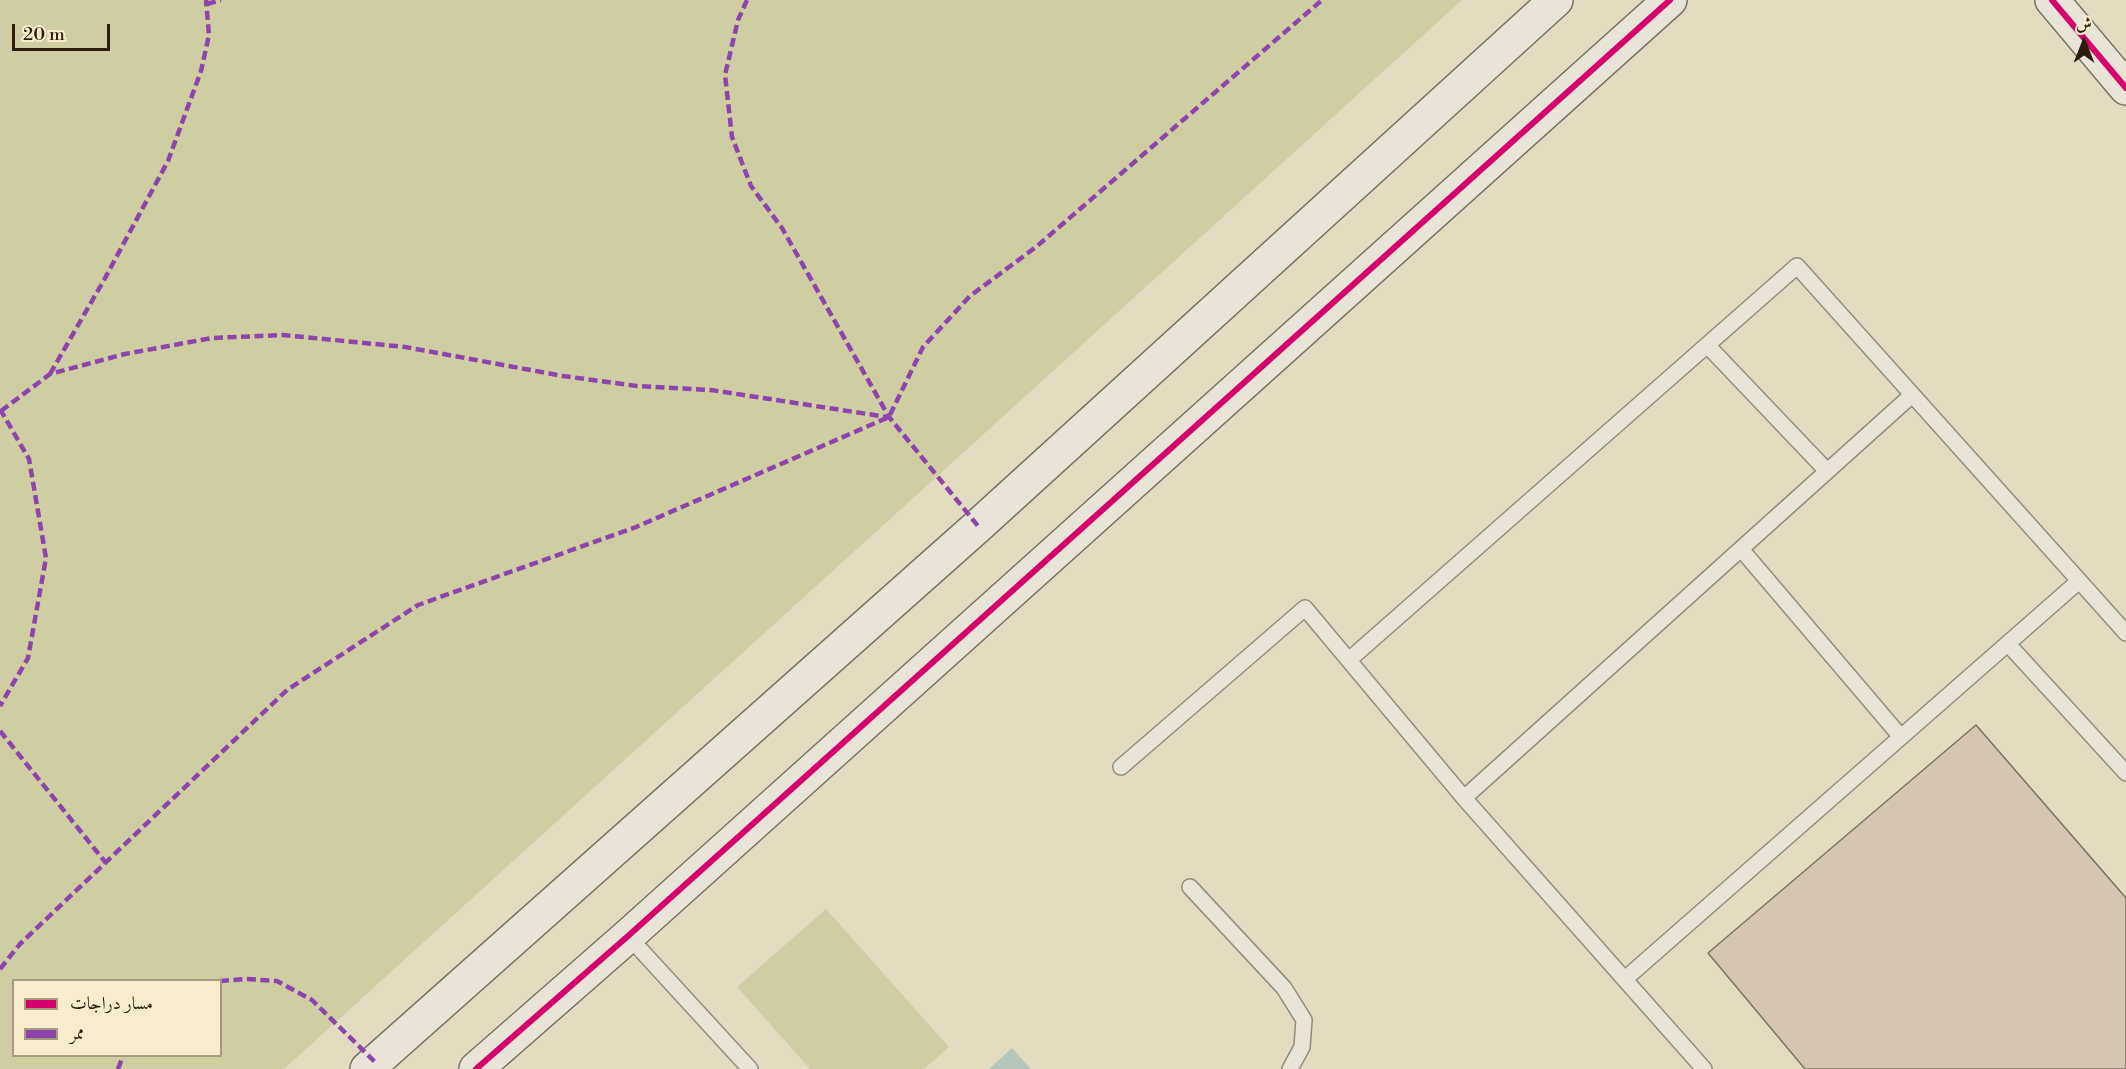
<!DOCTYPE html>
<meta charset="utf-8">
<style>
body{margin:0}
#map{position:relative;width:2126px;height:1069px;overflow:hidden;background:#e4dcc1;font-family:"Libre Bodoni",Amiri,serif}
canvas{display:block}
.legend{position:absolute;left:12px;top:979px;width:210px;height:78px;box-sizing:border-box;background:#f7edcd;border:2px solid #a69a80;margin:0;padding:8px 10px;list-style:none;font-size:18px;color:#2c1d0d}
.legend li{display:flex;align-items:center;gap:12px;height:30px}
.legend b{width:30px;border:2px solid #a69a80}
.north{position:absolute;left:2054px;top:12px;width:60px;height:60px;-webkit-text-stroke:4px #f7edcd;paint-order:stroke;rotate:0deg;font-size:16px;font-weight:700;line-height:24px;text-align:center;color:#2c1d0d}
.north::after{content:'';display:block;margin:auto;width:21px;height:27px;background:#2c1d0d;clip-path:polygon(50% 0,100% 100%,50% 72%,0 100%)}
.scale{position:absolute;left:12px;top:24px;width:98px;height:27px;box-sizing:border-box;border:3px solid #2c1d0d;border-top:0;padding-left:8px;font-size:18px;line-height:21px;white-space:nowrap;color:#2c1d0d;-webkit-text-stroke:4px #f7edcd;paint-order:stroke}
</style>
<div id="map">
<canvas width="2126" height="1069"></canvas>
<ul class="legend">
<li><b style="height:8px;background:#d6006c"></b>مسار دراجات</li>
<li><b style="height:8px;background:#8e44ad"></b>ممر</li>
</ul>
<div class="north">ش</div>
<div class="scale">20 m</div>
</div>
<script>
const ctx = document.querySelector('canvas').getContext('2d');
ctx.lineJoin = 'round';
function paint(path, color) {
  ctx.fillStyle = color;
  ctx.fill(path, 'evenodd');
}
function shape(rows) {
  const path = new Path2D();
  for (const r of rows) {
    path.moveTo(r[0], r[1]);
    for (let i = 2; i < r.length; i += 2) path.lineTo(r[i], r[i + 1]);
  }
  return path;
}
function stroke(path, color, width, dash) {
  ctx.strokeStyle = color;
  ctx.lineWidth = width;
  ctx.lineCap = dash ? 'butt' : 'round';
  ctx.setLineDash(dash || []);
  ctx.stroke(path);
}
paint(shape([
 [0,0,1462,0,284,1069,0,1069],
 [220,980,220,1056,14,1056,14,980],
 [826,909,949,1047,924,1069,810,1069,737,987]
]), '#cfcea3');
paint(shape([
 [1012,1048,1031,1069,989,1069]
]), '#b3c6b9');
const building = shape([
 [1976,725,2126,898,2126,1069,1805,1069,1708,953,1976,725]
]);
paint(building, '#d4c6b2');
stroke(building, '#797364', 1.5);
const lane = shape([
 [1707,345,1827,471],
 [1741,549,1901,737],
 [2008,644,2126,773],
 [1350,659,1797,266,2126,633],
 [1121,767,1305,608,1464,798,1704,1069],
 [1464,798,1912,395],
 [1190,887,1284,988,1304,1020,1302,1047,1290,1069],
 [628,936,750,1069],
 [1625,979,2079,581]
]);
const secondary = shape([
 [2052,0,2126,88],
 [367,1069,978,526,1556,0],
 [476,1069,628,936,1670,0]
]);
stroke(lane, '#938d7c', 18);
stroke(secondary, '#797364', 36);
stroke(lane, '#e8e4d7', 15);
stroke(secondary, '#e8e4d7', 33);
stroke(shape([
 [747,0,738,20,725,75,732,137,751,186,782,228,889,417,978,526],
 [207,4,221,0],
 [50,374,104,280,168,161,201,71,209,35,206,0],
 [0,409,29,459,46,558,28,658,0,706],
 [1,411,50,374,125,354,212,338,283,335,405,347,563,376,637,386,711,390,887,417],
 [0,731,106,863],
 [0,969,20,944,287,690,418,605,636,527,889,417,923,347,970,296,1036,247,1322,0],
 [220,981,247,979,277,981,312,1000,375,1062],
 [118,1069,123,1056]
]), '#8e44ad', 4.5, [9, 4.5]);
stroke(shape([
 [2052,0,2126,88],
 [476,1069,628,936,1670,0]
]), '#d6006c', 6);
</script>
